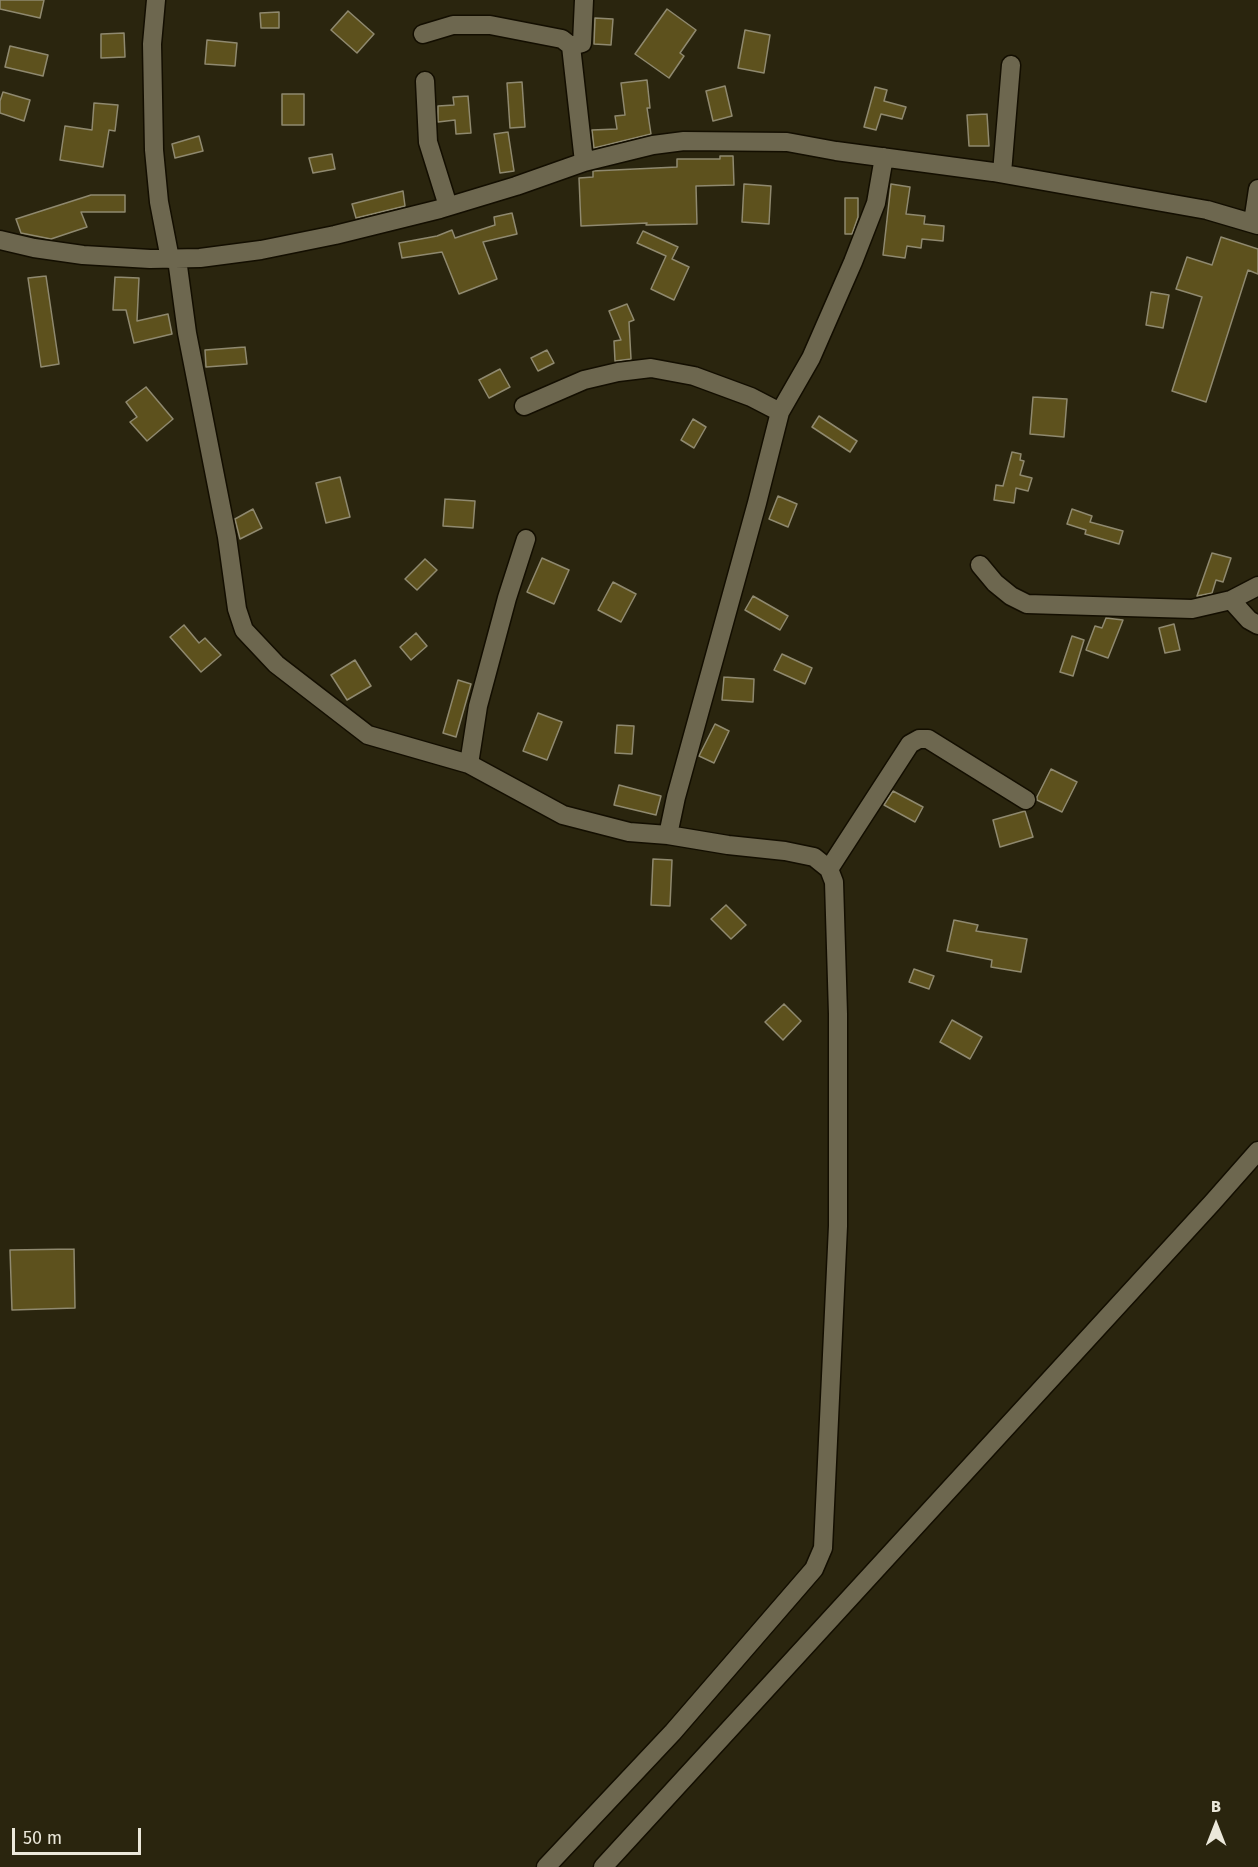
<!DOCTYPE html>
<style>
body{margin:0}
#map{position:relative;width:1258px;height:1867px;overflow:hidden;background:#2a250e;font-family:"Fira Sans",sans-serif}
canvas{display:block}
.north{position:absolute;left:1186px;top:1795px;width:60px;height:60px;-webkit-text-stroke:4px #2a250e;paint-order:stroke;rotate:0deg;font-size:16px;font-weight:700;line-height:24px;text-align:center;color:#ebe8da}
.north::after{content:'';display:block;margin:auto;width:21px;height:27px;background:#ebe8da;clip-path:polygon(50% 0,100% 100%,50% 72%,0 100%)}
.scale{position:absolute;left:12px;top:1828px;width:129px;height:27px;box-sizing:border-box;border:3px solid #ebe8da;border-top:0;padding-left:8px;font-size:18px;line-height:21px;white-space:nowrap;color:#ebe8da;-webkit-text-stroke:4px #2a250e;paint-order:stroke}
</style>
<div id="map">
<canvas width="1258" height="1867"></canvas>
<div class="north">B</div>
<div class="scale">50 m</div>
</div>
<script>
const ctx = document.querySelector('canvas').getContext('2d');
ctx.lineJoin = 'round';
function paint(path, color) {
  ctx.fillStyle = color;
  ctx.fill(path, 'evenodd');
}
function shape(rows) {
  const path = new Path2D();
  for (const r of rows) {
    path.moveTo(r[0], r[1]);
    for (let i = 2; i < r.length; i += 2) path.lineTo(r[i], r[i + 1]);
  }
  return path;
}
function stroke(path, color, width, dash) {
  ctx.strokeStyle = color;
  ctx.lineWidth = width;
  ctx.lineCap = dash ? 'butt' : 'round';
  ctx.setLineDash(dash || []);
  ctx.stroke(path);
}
const building = shape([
 [0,0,44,0,40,18,0,9,0,0],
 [667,9,696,30,680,53,684,56,669,78,635,54,667,9],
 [348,11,374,34,357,53,331,30,348,11],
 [279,12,279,28,261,28,260,13,279,12],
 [595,18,613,19,611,45,594,44,595,18],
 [745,30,770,35,764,73,738,68,745,30],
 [124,33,125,57,101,58,101,34,124,33],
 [207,40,237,43,235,66,205,64,207,40],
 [10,46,48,55,43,76,5,67,10,46],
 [647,80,650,108,647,108,651,134,594,148,592,130,617,129,615,116,625,115,621,83,647,80],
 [522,82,525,127,510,128,507,83,522,82],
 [725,86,732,116,713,121,706,91,725,86],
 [875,87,887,90,884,101,906,107,902,119,881,114,876,130,864,127,875,87],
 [3,92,30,100,24,121,0,113,0,101,3,92],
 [282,94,304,94,304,125,282,125,282,94],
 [468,96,471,133,456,134,455,120,438,122,438,106,454,105,453,97,468,96],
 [94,103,118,105,115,131,109,130,103,167,60,160,65,126,92,130,94,103],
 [987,114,989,146,969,146,967,115,987,114],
 [508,132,514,171,500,173,494,134,508,132],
 [199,136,203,151,175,158,172,144,199,136],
 [332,154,335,169,313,173,309,158,332,154],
 [720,156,733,156,734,185,696,186,697,224,646,225,647,223,581,226,579,178,593,177,593,171,677,167,677,159,720,159,720,156],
 [744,184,771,186,769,224,742,222,744,184],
 [891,184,910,187,906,214,925,216,924,224,944,226,943,241,922,239,921,248,907,246,905,258,883,255,891,184],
 [403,191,405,206,356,218,352,204,403,191],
 [91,195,125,195,125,212,81,212,87,227,51,239,21,233,16,219,91,195],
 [845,198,858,198,858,217,852,234,845,234,845,198],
 [512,213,517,234,483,242,497,279,459,294,442,252,402,258,399,243,437,236,452,230,455,238,495,225,494,217,512,213],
 [643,231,678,247,672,259,689,267,674,300,651,289,666,256,637,243,643,231],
 [1221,237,1258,249,1258,274,1248,270,1206,402,1172,391,1202,297,1176,289,1187,257,1212,265,1221,237],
 [46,276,59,364,41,367,28,278,46,276],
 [115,277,139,278,137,321,168,314,172,334,134,343,126,310,113,310,115,277],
 [1151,292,1169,295,1163,328,1146,325,1151,292],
 [627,304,634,320,629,322,631,359,615,361,614,341,621,340,609,311,627,304],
 [245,347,247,364,206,367,205,350,245,347],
 [547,350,554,363,538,371,531,358,547,350],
 [500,369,510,387,489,398,479,380,500,369],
 [146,387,173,419,147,441,130,422,137,417,126,402,146,387],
 [1033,397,1067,399,1064,437,1030,434,1033,397],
 [819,416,857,441,850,452,812,427,819,416],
 [693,419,706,427,694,448,681,440,693,419],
 [1012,452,1021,454,1020,460,1024,461,1020,475,1032,478,1028,491,1016,488,1014,503,994,500,996,485,1003,486,1012,452],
 [340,477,350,517,326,523,316,483,340,477],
 [778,496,797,504,788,527,769,519,778,496],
 [445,499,475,501,473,528,443,526,445,499],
 [253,509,262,528,240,539,235,519,253,509],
 [1072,509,1092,516,1090,522,1123,531,1119,544,1085,534,1086,530,1067,524,1072,509],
 [1212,553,1231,558,1223,582,1216,580,1212,593,1197,596,1212,553],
 [542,558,569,570,554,604,527,592,542,558],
 [425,559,437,570,417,590,405,579,425,559],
 [613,582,636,594,621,622,598,610,613,582],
 [753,596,788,616,780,630,745,610,753,596],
 [1106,618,1123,620,1108,658,1086,650,1095,626,1102,628,1106,618],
 [1174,624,1180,650,1165,653,1159,628,1174,624],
 [184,625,199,643,205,638,221,655,201,672,170,637,184,625],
 [416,633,427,646,411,660,400,647,416,633],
 [1072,636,1084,640,1073,676,1060,672,1072,636],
 [782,654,812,668,805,684,774,670,782,654],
 [355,660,371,686,347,700,331,675,355,660],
 [724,677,754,679,753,702,722,700,724,677],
 [458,680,471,684,456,737,443,733,458,680],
 [538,713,562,722,547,760,523,751,538,713],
 [715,724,729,731,714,763,699,756,715,724],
 [617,725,634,726,632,754,615,753,617,725],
 [1051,769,1077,782,1062,812,1037,800,1037,797,1051,769],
 [619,785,661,796,656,815,614,805,619,785],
 [893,791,923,807,915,822,884,805,893,791],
 [1025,811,1033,837,1000,847,993,820,1025,811],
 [653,859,672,860,670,906,651,905,653,859],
 [726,905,746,925,731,939,711,919,726,905],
 [954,920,978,925,976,931,1027,939,1021,972,991,967,992,960,947,951,954,920],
 [914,969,934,976,929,989,909,982,914,969],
 [784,1004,801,1021,783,1040,765,1022,784,1004],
 [952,1020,982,1037,970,1059,940,1042,952,1020],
 [74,1249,75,1308,12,1310,10,1250,74,1249]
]);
paint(building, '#5d511d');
stroke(building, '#8f896f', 1.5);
const minor = shape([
 [156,0,152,44,154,150,159,202,170,259],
 [423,34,453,25,490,25,562,39,571,46,584,162],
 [571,46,582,43,584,0],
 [425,81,428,142,448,206],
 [1002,173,1011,65],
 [1253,222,1258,189],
 [0,240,34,248,83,255,150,259,200,258,261,250,335,235,440,209,516,186,584,162,653,145,684,141,787,142,836,151,993,172,1207,210,1258,225],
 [177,259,187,333,227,537,237,609,244,630,276,664,368,735,469,764,563,815,629,832,668,835,728,845,785,851,814,857,829,869,834,882,838,1014,838,1226,823,1548,814,1569,673,1732,546,1867],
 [524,406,584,380,618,372,651,368,694,376,751,397,780,412],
 [980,565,995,583,1011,596,1027,604,1192,609,1231,600,1258,586],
 [1231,600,1249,620,1258,625],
 [469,764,478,706,507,598,526,539],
 [668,835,676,797,757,503,780,412,811,358,853,262,876,203,884,157],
 [829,869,910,744,919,739,928,739,1026,800],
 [603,1867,1212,1203,1258,1151]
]);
stroke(minor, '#130e00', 21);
stroke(minor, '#6d674f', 18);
</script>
